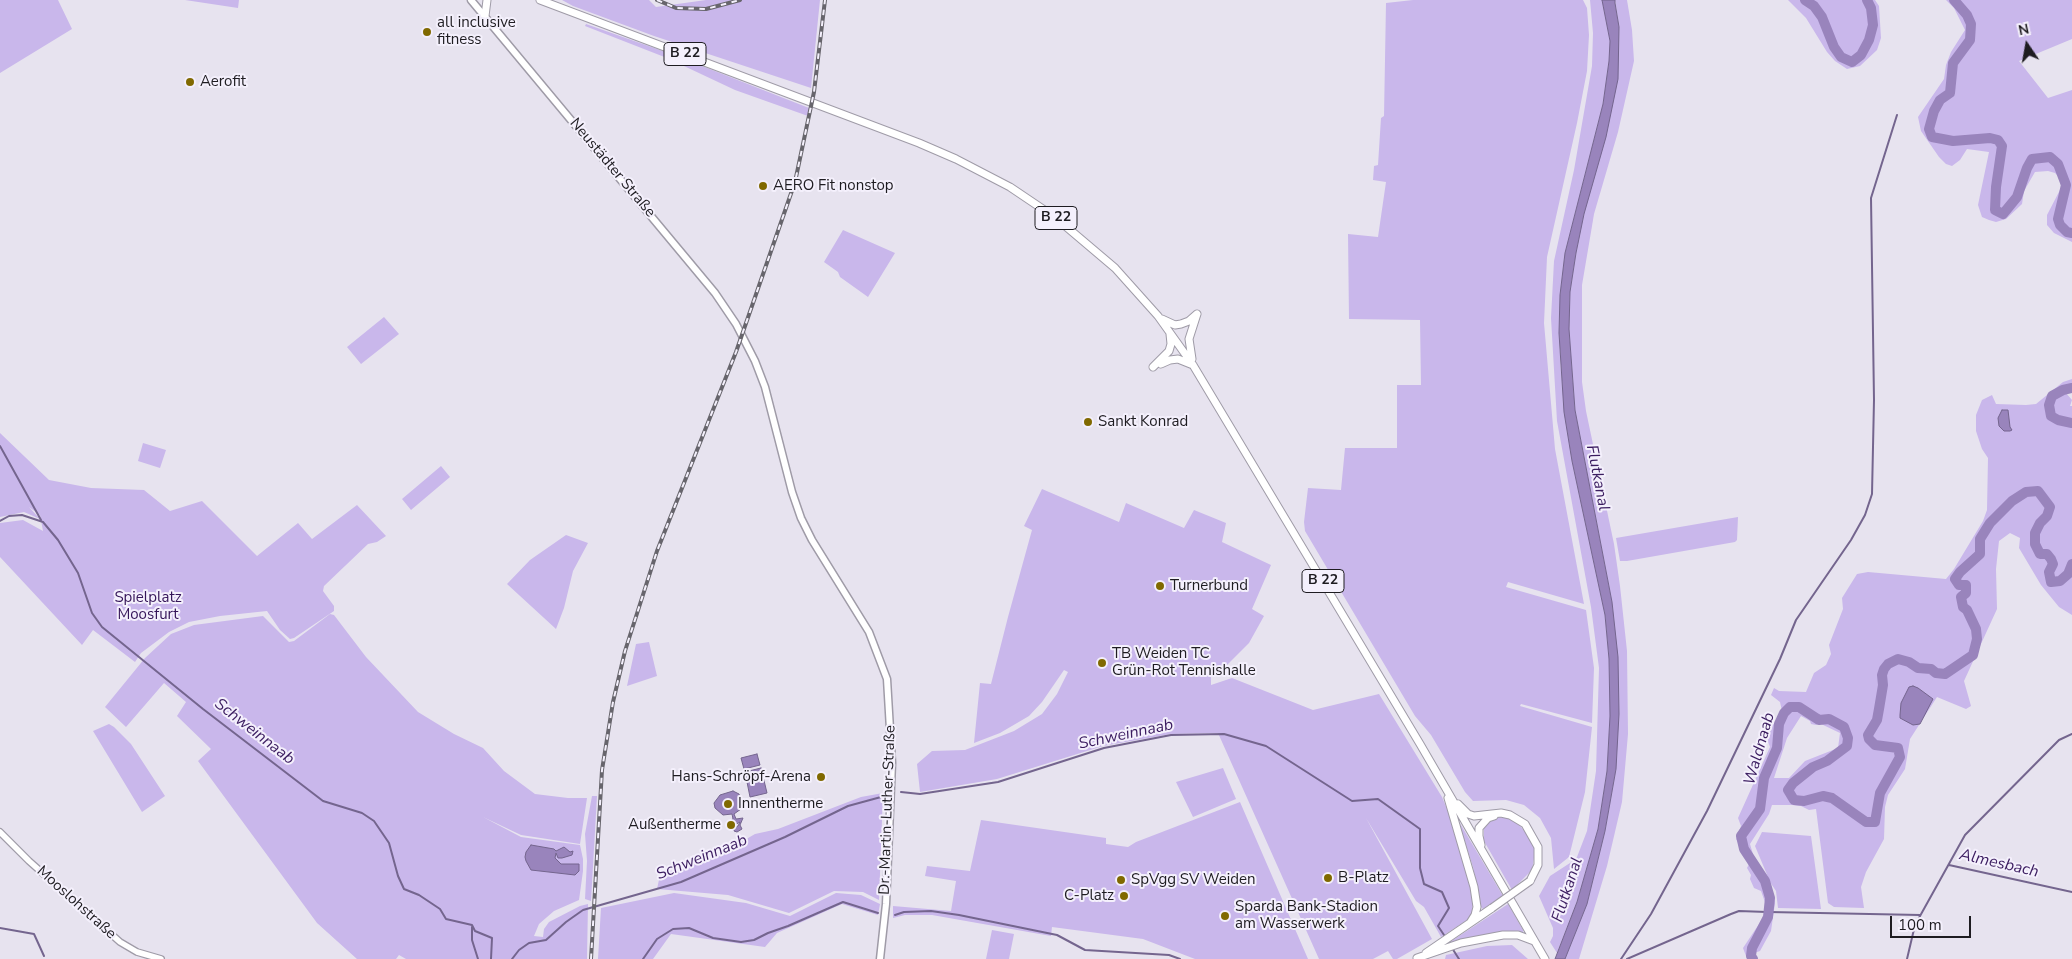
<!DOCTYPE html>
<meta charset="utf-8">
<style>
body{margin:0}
#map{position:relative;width:2072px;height:959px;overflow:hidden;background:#e7e3ef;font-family:"Nunito Sans",sans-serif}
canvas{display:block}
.north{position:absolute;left:2002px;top:20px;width:50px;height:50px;-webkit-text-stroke:4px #f4f0fc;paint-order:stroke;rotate:348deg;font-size:14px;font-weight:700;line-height:20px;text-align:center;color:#1e1c21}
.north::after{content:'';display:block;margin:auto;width:18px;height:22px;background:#1e1c21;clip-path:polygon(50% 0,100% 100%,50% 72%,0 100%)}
.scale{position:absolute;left:1890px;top:916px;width:81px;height:22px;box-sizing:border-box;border:2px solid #1e1c21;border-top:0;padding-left:6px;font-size:15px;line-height:18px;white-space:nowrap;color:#1e1c21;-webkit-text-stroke:4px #f4f0fc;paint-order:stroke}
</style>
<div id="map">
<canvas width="2072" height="959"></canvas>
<div class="north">N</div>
<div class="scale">100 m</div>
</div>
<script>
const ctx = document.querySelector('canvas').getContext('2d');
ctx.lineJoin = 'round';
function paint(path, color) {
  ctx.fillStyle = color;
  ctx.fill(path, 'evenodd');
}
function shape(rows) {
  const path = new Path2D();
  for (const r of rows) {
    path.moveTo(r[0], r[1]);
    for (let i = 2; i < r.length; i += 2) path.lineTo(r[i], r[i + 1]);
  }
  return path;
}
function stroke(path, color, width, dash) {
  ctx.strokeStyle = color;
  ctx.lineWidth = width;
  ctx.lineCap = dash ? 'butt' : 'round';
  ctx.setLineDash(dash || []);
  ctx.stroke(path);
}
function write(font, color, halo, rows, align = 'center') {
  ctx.font = font + ' "Nunito Sans",sans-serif';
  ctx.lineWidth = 4;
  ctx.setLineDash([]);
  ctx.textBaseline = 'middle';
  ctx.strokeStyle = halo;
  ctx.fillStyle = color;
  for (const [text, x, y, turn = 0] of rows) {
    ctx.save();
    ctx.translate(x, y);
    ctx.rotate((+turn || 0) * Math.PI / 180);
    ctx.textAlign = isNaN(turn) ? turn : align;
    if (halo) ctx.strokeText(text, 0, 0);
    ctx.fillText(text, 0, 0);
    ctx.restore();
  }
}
paint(shape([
 [0,0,58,0,72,29,0,73],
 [185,0,239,0,238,8],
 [562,0,649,0,656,7,706,0,820,0,811,88,654,36,573,6],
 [1413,0,1583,0,1587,8,1589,35,1587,71,1577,123,1547,257,1544,323,1555,449,1584,604,1508,582,1506,587,1586,610,1594,668,1592,723,1521,704,1520,706,1592,727,1585,792,1569,857,1554,869,1551,838,1540,818,1524,805,1506,800,1473,801,1465,792,1431,735,1415,716,1305,531,1304,522,1308,488,1341,490,1345,448,1397,448,1397,385,1421,385,1420,320,1349,319,1348,234,1378,237,1386,182,1373,180,1374,166,1378,165,1381,118,1384,116,1386,3],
 [1590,0,1602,0,1610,41,1609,61,1603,104,1565,253,1560,295,1559,333,1561,372,1572,461,1605,615,1609,659,1610,716,1607,771,1598,829,1577,902,1557,953,1550,942,1553,936,1553,928,1539,896,1550,876,1570,863,1577,857,1587,831,1596,771,1599,668,1591,607,1557,421,1551,318,1554,261,1574,170,1592,66,1593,33],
 [1615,0,1627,0,1632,30,1634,61,1618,132,1594,214,1591,232,1582,285,1582,382,1586,411,1614,544,1620,586,1627,651,1628,734,1622,802,1607,866,1579,959,1565,959,1587,904,1605,831,1616,769,1612,602,1575,410,1569,329,1570,292,1576,253,1619,27],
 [1788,0,1875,0,1879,6,1881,38,1877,50,1860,66,1847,69,1835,61,1827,52,1806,18],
 [1946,0,2072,0,2072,39,2019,61,2048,98,2072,90,2072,242,2054,233,2047,225,2047,215,2061,188,2060,178,2055,173,2048,171,2035,172,2024,191,2022,204,2006,219,1996,222,1989,220,1982,217,1978,205,1989,152,1967,149,1960,160,1952,166,1946,164,1939,157,1921,131,1918,117,1944,79,1946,65,1951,52,1965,30,1954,8],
 [586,24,674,55,809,108,808,116,735,90,667,58,585,26],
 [843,230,895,253,868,297,840,277,838,272,824,262],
 [384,317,399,334,361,364,347,347],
 [2072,379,2072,391,2066,393,2072,400,2070,406,2072,406,2072,615,2059,607,2041,585,2019,548,2020,538,2010,533,1999,541,1996,569,1997,609,1964,681,1971,706,1966,709,1937,697,1910,739,1905,769,1888,795,1885,807,1884,839,1866,872,1861,887,1864,908,1834,907,1828,903,1816,809,1809,810,1801,806,1792,805,1772,805,1769,814,1750,844,1755,861,1768,877,1755,846,1762,832,1811,836,1821,909,1778,908,1776,891,1770,882,1775,903,1771,931,1760,951,1746,956,1743,948,1763,918,1766,905,1761,891,1754,888,1750,879,1751,875,1747,868,1749,864,1736,839,1741,826,1738,818,1770,747,1767,739,1769,728,1771,724,1778,725,1782,711,1780,702,1771,695,1774,688,1779,691,1806,692,1814,673,1826,665,1831,654,1829,645,1843,609,1842,598,1857,574,1868,572,1946,579,1954,569,1983,521,1987,510,1988,458,1982,449,1976,431,1976,415,1982,400,1992,395,1996,404,2026,405,2036,404,2063,382],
 [1801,716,1810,721,1811,724,1816,725,1819,723,1840,733,1838,748,1805,761,1789,778,1774,778,1787,738],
 [0,433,49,480,91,488,144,490,170,511,202,501,257,556,298,523,312,539,357,505,386,536,377,542,368,544,324,586,323,591,334,606,334,611,294,638,290,639,280,630,267,611,220,616,189,622,169,632,141,653,135,662,93,630,82,645,0,557,0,523,23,520,43,531,40,515,29,507,40,519,24,512,0,517],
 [143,443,166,450,160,468,138,461],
 [441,466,450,477,411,510,402,499],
 [1042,489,1119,522,1126,503,1184,528,1194,510,1226,523,1222,542,1271,565,1252,609,1264,616,1249,643,1218,674,1211,677,1211,685,1232,678,1313,710,1379,694,1442,797,1455,828,1466,863,1473,897,1472,914,1467,920,1441,937,1424,907,1416,901,1366,818,1432,939,1397,959,1393,959,1388,951,1373,959,1319,959,1218,733,1171,734,1103,746,997,779,920,792,917,764,932,751,965,750,1014,731,1042,714,1057,694,1068,672,1064,670,1042,702,1029,716,1000,733,974,743,980,683,991,684,1008,617,1032,530,1024,526],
 [1738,517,1737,540,1735,542,1627,561,1620,561,1616,538],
 [566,535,588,543,573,571,564,608,556,629,507,584,530,560],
 [330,614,334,615,366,657,418,712,454,734,483,748,504,771,535,794,568,798,587,798,580,844,521,835,483,817,521,837,580,845,583,859,583,871,579,900,554,911,539,924,534,936,543,937,544,929,549,922,580,906,588,904,587,959,406,959,399,955,396,959,357,959,317,923,198,761,211,749,177,716,186,702,164,683,126,727,105,707,145,658,171,634,194,625,263,616,289,642,294,641],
 [649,642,657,676,627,686,636,644],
 [109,724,114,727,131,744,165,796,142,812,93,731],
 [1223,768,1236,799,1193,817,1176,782],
 [883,793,879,900,863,892,834,891,789,913,728,895,657,889,660,875,724,852,755,834,778,829,861,797],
 [592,796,597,796,591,901,585,899,587,861,585,834],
 [1240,802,1308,959,1195,959,1143,939,1052,927,1051,936,932,915,905,915,893,918,893,906,951,911,956,881,925,876,927,866,970,871,981,820,1106,838,1106,844,1128,847,1136,842],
 [1496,817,1508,818,1518,823,1532,841,1535,852,1532,870,1512,890,1484,841,1484,826,1489,820],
 [1458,820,1503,896,1483,909,1481,907,1473,867],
 [674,893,746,903,790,916,836,893,861,895,880,904,878,915,842,904,777,933,765,947,671,934,653,959,598,959,601,908],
 [1508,904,1523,930,1523,933,1447,944],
 [992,930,1014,934,1009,959,986,959],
 [1512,945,1528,959,1445,959,1446,955,1487,946]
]), '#c9b7eb');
const water = shape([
 [1602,0,1615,0,1615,3,1619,27,1618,79,1606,137,1584,214,1576,253,1570,292,1569,329,1575,410,1612,602,1618,657,1619,714,1616,769,1605,831,1587,904,1565,959,1555,959,1577,902,1598,829,1607,771,1610,716,1609,659,1605,615,1572,461,1564,412,1559,333,1560,295,1565,253,1603,104,1609,61,1610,41,1602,0],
 [2002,410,2008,410,2010,427,2012,430,2010,431,2004,431,1999,426,1998,418,2002,410],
 [1913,686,1918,688,1933,699,1920,724,1913,725,1900,718,1900,715,1901,703,1909,687,1913,686],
 [757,754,760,765,744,769,741,758,757,754],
 [761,768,767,793,750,797,745,772,761,768],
 [733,791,739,794,742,805,741,809,734,814,736,819,743,818,740,825,742,829,737,832,734,831,734,828,738,826,740,822,733,826,728,825,728,822,733,819,732,814,723,815,715,808,714,803,720,795,733,791],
 [531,845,554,849,556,851,564,847,570,852,573,851,572,855,562,858,558,858,556,853,555,858,561,864,579,864,579,871,575,875,531,870,526,861,525,857,526,852,531,845]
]);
paint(water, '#9984bc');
stroke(water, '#74658e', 1);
stroke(shape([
 [0,446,41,520],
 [0,521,9,516,22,515,43,522,58,540,78,573,92,613,102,627,203,709,323,801,362,813,374,821,389,843,398,876,404,889,419,895,440,909,446,919,472,925,475,931,492,938,491,959],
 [901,792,920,794,998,782,1104,748,1171,735,1224,734,1266,746,1352,801,1378,799,1420,829,1420,868,1424,884,1442,892,1449,908,1438,926,1446,938],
 [1949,865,2072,892],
 [1769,912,1920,915],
 [895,915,904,912,931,911,959,915,1057,935,1085,950,1169,955,1180,959],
 [472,927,472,940,478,959],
 [0,928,34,934,44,956],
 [1452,948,1459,959],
 [512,959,519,950,529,943,546,940,566,922,583,910,681,882,785,837,848,806,881,797],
 [643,959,657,939,673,929,689,928,713,938,741,942,754,940,768,933,788,926,843,902,878,913],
 [1621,959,1651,914,1707,811,1780,659,1796,620,1851,540,1865,515,1872,494,1874,400,1871,198,1897,115],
 [1627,959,1731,914,1739,911,1767,912],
 [1907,959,1915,925,1965,835,2059,740,2072,734]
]), '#74658e', 2);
stroke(shape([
 [1805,0,1814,6,1822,17,1834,47,1841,57,1852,62,1861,55,1869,40,1873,25,1871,8,1867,0],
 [1954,0,1967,15,1971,24,1970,40,1953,63,1950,93,1940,100,1934,111,1929,129,1932,137,1953,141,1990,138,1998,140,2002,146,1996,187,1995,210,2003,214,2017,197,2027,168,2032,159,2050,157,2058,164,2066,185,2058,219,2060,225,2067,232,2072,233],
 [2072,388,2063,390,2052,396,2049,405,2051,416,2058,420,2072,423],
 [1753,959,1751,956,1752,948,1768,917,1770,898,1765,881,1744,849,1741,836,1760,809,1764,778,1777,748,1779,724,1784,713,1790,707,1799,707,1819,720,1829,719,1844,727,1848,738,1847,746,1827,761,1813,767,1793,783,1788,790,1794,800,1804,801,1823,796,1832,798,1866,822,1875,822,1880,793,1900,757,1898,748,1875,745,1869,739,1868,735,1877,720,1879,709,1883,685,1882,675,1884,669,1888,664,1898,659,1909,662,1918,668,1931,669,1936,673,1945,674,1973,655,1977,639,1976,629,1967,610,1963,607,1961,597,1966,593,1966,585,1959,585,1955,579,1960,572,1980,554,1980,539,1990,523,2012,501,2026,492,2038,491,2050,507,2047,516,2040,523,2035,533,2035,544,2040,554,2047,554,2051,559,2053,564,2049,572,2051,582,2060,581,2068,574,2072,564]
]), '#9984bc', 10);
const tertiary = shape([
 [0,832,29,861,120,942,137,952,161,959]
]);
const secondary = shape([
 [471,0,715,293,736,324,755,361,765,387,792,492,801,518,812,540,869,632,887,679,892,763,886,904,880,959]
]);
const primary = shape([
 [540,0,919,143,956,159,1010,187,1056,218,1115,268,1158,316,1193,365,1420,744,1545,959],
 [485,16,487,0],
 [1162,319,1175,325,1181,324,1189,321,1197,314],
 [1192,359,1189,339,1197,314],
 [1161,364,1170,360,1178,359,1193,365],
 [1153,367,1169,351,1171,344,1170,334],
 [1448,798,1474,887,1477,907,1475,915,1470,923],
 [1458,804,1468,814,1474,816,1501,813,1510,815,1525,824,1538,847,1538,865,1530,881],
 [1481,845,1479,836,1479,828,1488,818,1494,816],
 [1426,953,1492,908],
 [1417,958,1461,943,1503,935,1518,935,1534,941]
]);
stroke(tertiary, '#9f9ba7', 8);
stroke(secondary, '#9f9ba7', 9);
stroke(primary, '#9f9ba7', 9);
stroke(tertiary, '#fff', 5.5);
stroke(secondary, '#fff', 6);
stroke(primary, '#fff', 7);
const rail = shape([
 [657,0,676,8,706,9,740,0],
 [591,959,602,770,613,702,625,651,657,551,736,352,795,182,814,92,825,0]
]);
stroke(rail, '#67656c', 4);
stroke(rail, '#f4f0fc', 2, [5.5]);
const primaryBridge = shape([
 [1492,908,1530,881]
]);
stroke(primaryBridge, '#9f9ba7', 9, []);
stroke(primaryBridge, '#fff', 7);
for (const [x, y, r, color] of [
 [427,32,5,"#806900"],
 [190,82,5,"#806900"],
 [763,186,5,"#806900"],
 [1088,422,5,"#806900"],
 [1160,586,5,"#806900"],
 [1102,663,5,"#806900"],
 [821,777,5,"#806900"],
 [728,804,5,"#806900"],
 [731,825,5,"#806900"],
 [1328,878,5,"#806900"],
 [1121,880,5,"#806900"],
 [1124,896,5,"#806900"],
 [1225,916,5,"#806900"]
]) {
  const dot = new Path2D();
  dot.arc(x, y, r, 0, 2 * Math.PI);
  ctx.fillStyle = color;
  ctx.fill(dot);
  stroke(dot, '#f4f0fc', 2);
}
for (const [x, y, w] of [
 [685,54,42],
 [1056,218,42],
 [1323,581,42]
]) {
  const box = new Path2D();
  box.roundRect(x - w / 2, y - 11.5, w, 23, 4);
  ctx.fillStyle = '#f4f0fc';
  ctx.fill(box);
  stroke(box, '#1e1c21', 1);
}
write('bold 14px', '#1e1c21', null, [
 ["B 22",685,54],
 ["B 22",1056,218],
 ["B 22",1323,581]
]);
write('15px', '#1e1c21', '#f4f0fc', [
 ["all inclusive",437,23],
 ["fitness",437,40],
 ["Aerofit",200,82],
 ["AERO Fit nonstop",773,186],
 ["Sankt Konrad",1098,422],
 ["Turnerbund",1170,586],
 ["TB Weiden TC",1112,654],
 ["Grün-Rot Tennishalle",1112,671],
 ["Hans-Schröpf-Arena",811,777,"right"],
 ["Innentherme",738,804],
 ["Außentherme",721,825,"right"],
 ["B-Platz",1338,878],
 ["SpVgg SV Weiden",1131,880],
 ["C-Platz",1114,896,"right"],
 ["Sparda Bank-Stadion",1235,907],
 ["am Wasserwerk",1235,924]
], 'left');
write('15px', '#1e1c21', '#f4f0fc', [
 ["Neustädter Straße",612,168,50],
 ["Dr.-Martin-Luther-Straße",888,810,-88],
 ["Mooslohstraße",76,903,42]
]);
write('15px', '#351559', '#f4f0fc', [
 ["Spielplatz",148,598],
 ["Moosfurt",148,615]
]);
write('italic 16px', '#3b1c60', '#f4f0fc', [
 ["Flutkanal",1597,478,79],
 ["Schweinnaab",254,732,38],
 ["Schweinnaab",1126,735,-12],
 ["Waldnaab",1760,749,-74],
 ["Schweinnaab",702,858,-22],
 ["Almesbach",1999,864,13],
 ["Flutkanal",1568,890,-72]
]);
</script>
